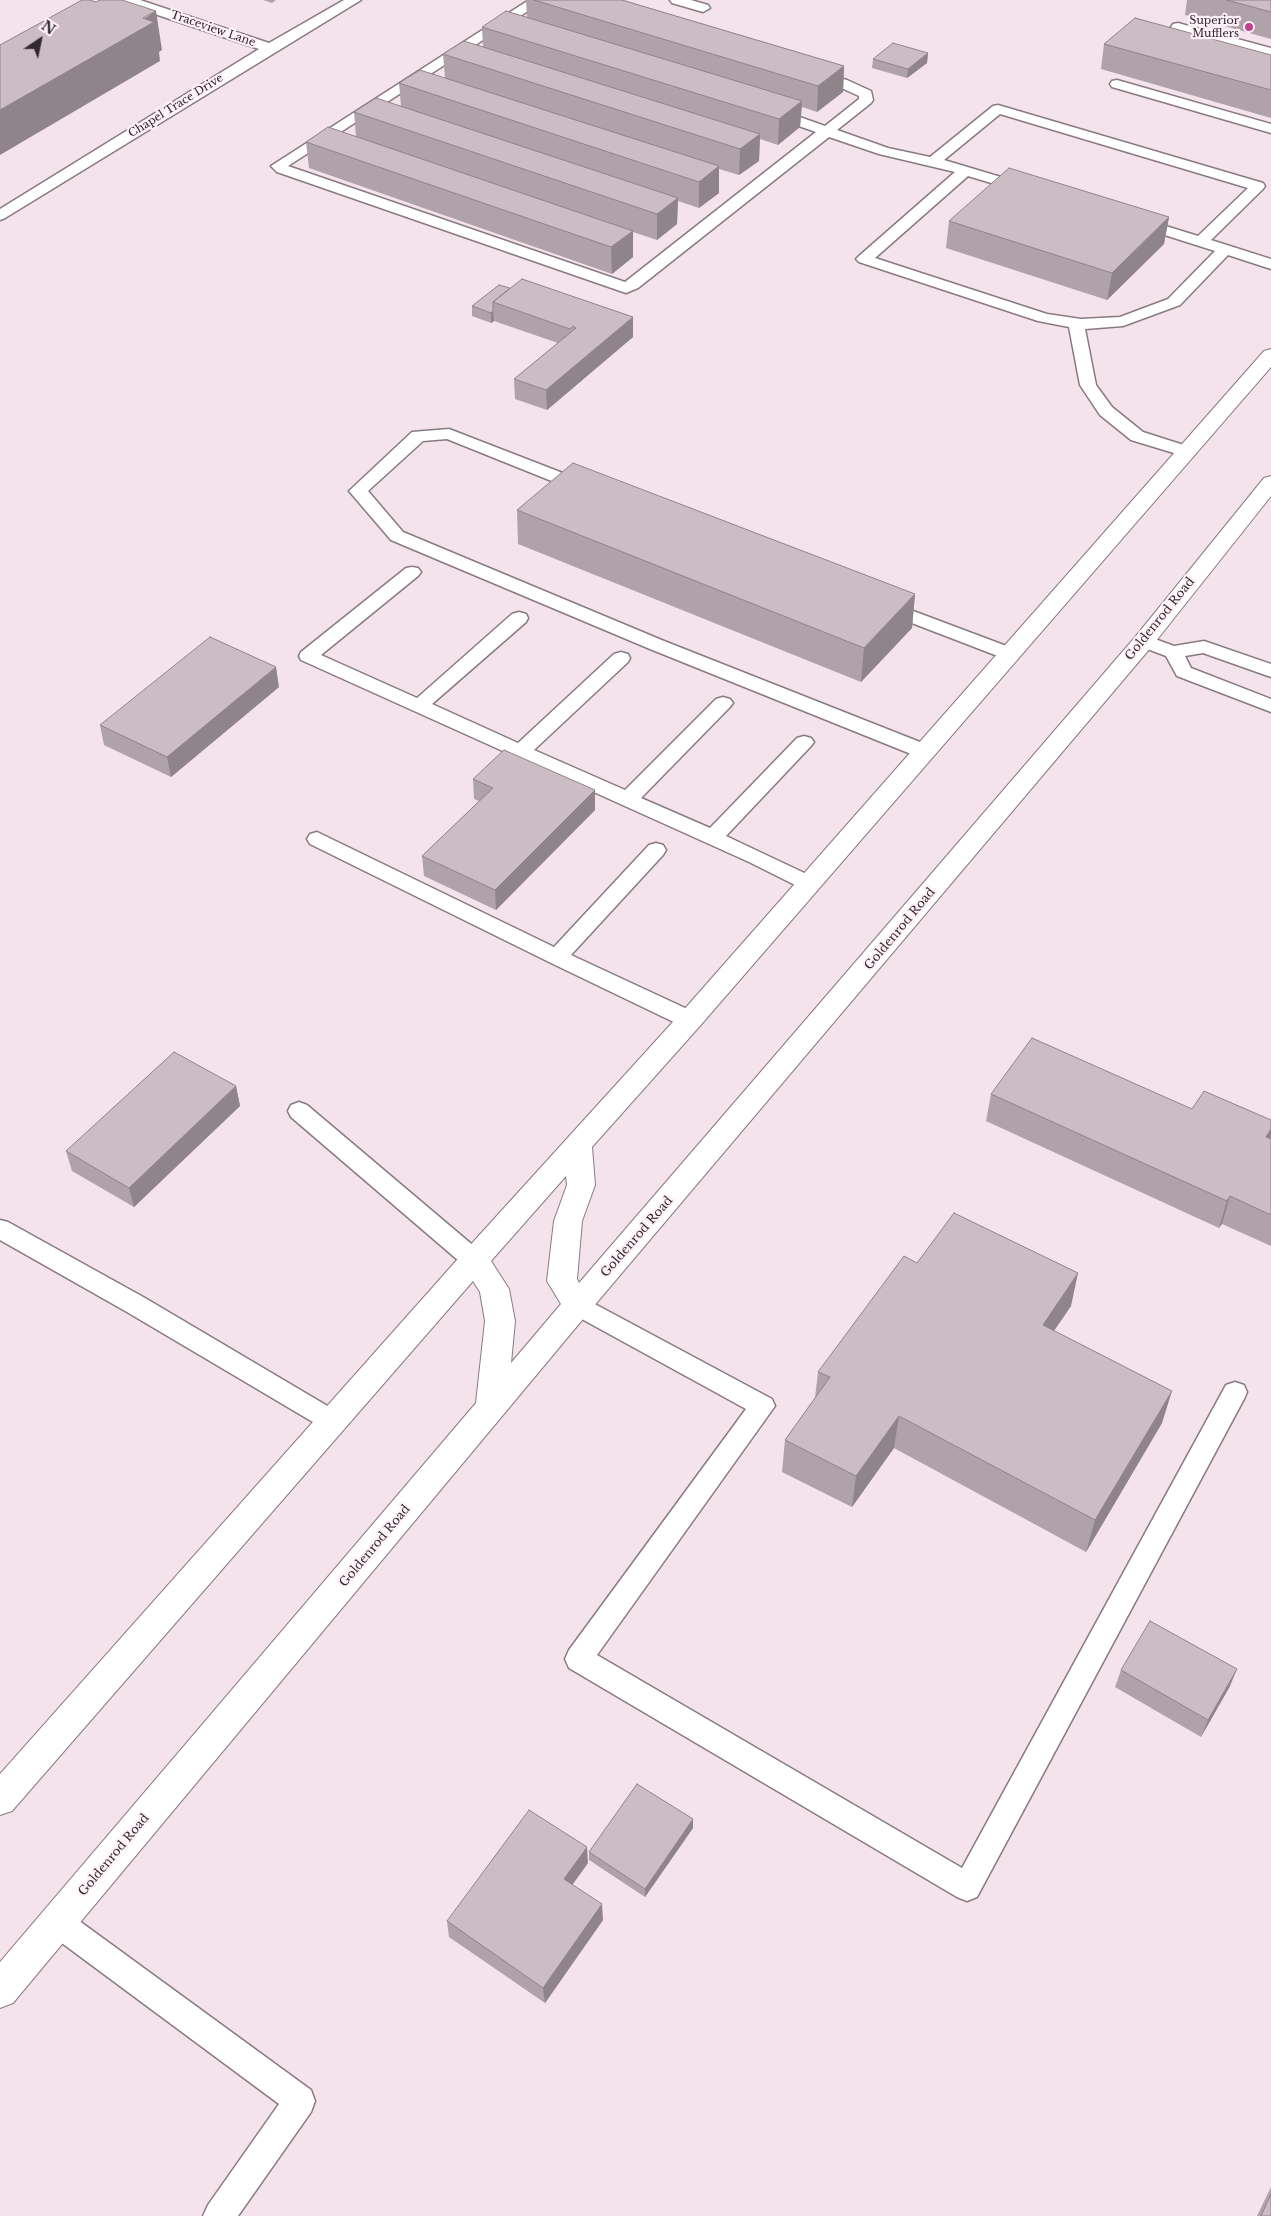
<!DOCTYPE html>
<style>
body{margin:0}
#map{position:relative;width:1271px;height:2216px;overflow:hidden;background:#f4e3eb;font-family:"Libre Baskerville",serif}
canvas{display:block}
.north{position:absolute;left:15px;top:15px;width:50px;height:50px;-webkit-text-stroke:4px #fff1f8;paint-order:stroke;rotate:34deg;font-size:14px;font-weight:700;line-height:20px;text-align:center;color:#30292d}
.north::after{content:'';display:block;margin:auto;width:18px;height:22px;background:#30292d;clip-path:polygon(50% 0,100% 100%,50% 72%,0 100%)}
</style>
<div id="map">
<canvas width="1271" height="2216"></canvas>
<div class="north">N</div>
</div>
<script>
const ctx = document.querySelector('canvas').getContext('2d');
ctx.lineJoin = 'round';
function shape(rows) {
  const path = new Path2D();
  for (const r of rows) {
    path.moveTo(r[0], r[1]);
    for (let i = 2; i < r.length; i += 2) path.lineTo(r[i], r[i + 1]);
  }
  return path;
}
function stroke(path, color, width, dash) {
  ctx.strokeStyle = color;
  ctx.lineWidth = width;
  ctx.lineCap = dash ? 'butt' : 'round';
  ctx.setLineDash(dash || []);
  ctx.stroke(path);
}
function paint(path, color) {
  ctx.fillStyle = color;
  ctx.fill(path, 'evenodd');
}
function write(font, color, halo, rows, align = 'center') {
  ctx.font = font + ' "Libre Baskerville",serif';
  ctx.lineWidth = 4.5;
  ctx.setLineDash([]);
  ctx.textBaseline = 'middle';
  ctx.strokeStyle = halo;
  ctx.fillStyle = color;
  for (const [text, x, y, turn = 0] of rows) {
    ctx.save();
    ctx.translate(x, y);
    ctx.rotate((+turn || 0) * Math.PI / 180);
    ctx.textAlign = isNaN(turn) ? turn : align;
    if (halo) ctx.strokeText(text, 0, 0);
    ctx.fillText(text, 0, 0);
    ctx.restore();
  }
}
const lane = shape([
 [120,0,140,0,269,43,344,0,361,0,5,218,0,220,0,209,259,49,122,3,120,0],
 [529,0,545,0,288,166,625,282,816,132,767,115,765,112,767,109,777,109,825,126,859,99,859,96,837,86,808,78,806,75,808,72,813,71,847,80,871,91,873,100,871,103,837,130,888,148,930,157,993,106,998,105,1263,183,1265,186,1263,189,1211,240,1271,259,1271,269,1228,255,1180,305,1123,326,1085,329,1096,385,1112,407,1143,432,1193,448,1196,452,1193,456,1187,457,1131,440,1100,415,1080,385,1069,327,1038,321,859,262,856,259,859,256,955,172,879,154,829,137,638,288,626,293,277,172,271,166,529,0],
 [1000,114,1248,188,1198,236,1143,219,1133,219,1130,222,1133,225,1215,251,1168,299,1120,317,1081,319,1047,314,875,258,968,176,1021,192,1031,192,1033,189,1031,186,944,160,1000,114],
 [670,0,691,0,708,5,710,8,703,12,672,3,670,0],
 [1178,23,1271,48,1271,56,1173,30,1171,27,1173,24,1178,23],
 [1117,80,1271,124,1271,133,1112,87,1110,84,1112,81,1117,80],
 [449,429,591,484,594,488,591,492,579,492,447,439,423,441,368,491,403,532,664,641,930,746,933,751,930,756,923,757,916,756,650,649,391,540,349,491,412,432,449,429],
 [412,567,418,568,421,572,418,576,321,655,417,698,512,614,519,612,526,614,528,618,526,622,432,704,518,743,614,654,621,652,628,654,630,658,628,662,534,750,625,790,716,699,723,697,730,699,733,703,730,707,641,798,710,828,797,738,804,736,811,738,814,742,811,746,726,836,815,878,818,883,815,888,808,890,801,888,749,862,301,660,299,656,301,652,406,568,412,567],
 [884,600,1017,650,1019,654,1017,658,1010,660,1003,658,878,610,875,606,878,602,884,600],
 [1144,635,1174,646,1204,641,1271,664,1271,677,1203,653,1185,656,1191,668,1271,699,1271,712,1177,676,1166,656,1137,645,1135,641,1137,637,1144,635],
 [317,832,554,947,649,845,656,843,663,845,666,850,663,855,571,955,698,1014,701,1020,698,1026,690,1028,682,1026,549,962,310,844,307,839,310,834,317,832],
 [299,1102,307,1105,482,1253,486,1260,482,1267,474,1269,466,1267,291,1117,288,1111,291,1105,299,1102],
 [0,1220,8,1222,145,1298,341,1414,345,1421,341,1428,332,1432,323,1428,127,1312,0,1240,0,1220],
 [578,1295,772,1399,775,1406,597,1655,962,1868,1226,1385,1235,1382,1244,1385,1247,1392,1244,1399,977,1897,967,1901,957,1897,569,1668,565,1659,569,1650,746,1409,569,1312,566,1305,569,1298,578,1295],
 [57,1908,67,1912,311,2090,315,2101,311,2112,238,2216,203,2216,208,2205,279,2104,47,1932,42,1922,47,1912,57,1908]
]);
const secondary = shape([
 [1271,349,1271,367,699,1027,592,1147,595,1185,582,1221,577,1279,579,1283,1136,636,1264,478,1271,476,1271,496,1152,646,588,1313,13,2003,0,2008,0,1962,476,1403,485,1321,480,1292,473,1281,12,1811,0,1815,0,1774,464,1252,681,1013,1264,351,1271,349],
 [566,1176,567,1185,554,1221,547,1281,561,1304,511,1363,515,1321,509,1289,491,1261,566,1176]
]);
stroke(lane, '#897a82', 3);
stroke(secondary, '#897a82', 2);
paint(lane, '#fff');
paint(secondary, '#fff');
paint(shape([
 [263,0,276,0,272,3],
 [526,0,622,0,844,66,843,92,817,112,802,107,800,127,778,145,760,139,759,161,739,175,719,169,719,193,699,208,678,201,677,224,657,240,633,232,633,257,612,274,309,168,306,142,356,137,354,112,401,106,399,83,445,78,443,54,483,47,482,27,527,18],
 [1187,0,1271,0,1271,39,1185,15],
 [1104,44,1271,55,1271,118,1101,69],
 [928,53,927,63,907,78,872,68,873,59],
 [1169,217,1164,244,1107,300,946,248,949,221],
 [499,285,633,337,547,410,515,399,514,379,558,343,494,321,491,323,472,316,472,306],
 [517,510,915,594,912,628,861,682,518,544],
 [279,687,171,777,104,745,100,725],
 [473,779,595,790,595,810,496,910,424,876,422,856,479,801,474,799],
 [236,1086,240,1106,134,1207,72,1171,66,1151],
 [991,1094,1192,1109,1271,1120,1271,1137,1270,1139,1271,1139,1271,1246,1222,1224,1219,1228,986,1121],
 [917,1263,1071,1306,1054,1331,1162,1423,1086,1552,894,1448,852,1507,782,1472,785,1440,815,1398,818,1372],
 [1121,1670,1230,1686,1201,1737,1115,1687],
 [693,1819,693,1828,645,1897,589,1860,589,1852],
 [588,1863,572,1885,603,1920,545,2003,449,1937,447,1921],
 [1271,2187,1271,2216,1257,2216]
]), '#afa2a9');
paint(shape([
 [156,11,162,50,159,52,160,61,0,155,0,110],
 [928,53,927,63,907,78,908,69],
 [844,66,843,92,817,112,818,86],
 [802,101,800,127,778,145,779,119],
 [760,134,759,161,739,175,740,149],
 [719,166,719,193,699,208,699,182],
 [678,198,677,224,657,240,657,214],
 [1169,217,1164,244,1107,300,1112,273],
 [633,231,633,257,612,274,611,247],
 [493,311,494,321,491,323,491,313],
 [633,317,633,337,547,410,546,390],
 [915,594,912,628,861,682,864,648],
 [276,667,279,687,171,777,167,757],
 [595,790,595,810,496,910,495,890],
 [236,1086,240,1106,134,1207,129,1188],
 [1271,1129,1271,1137,1267,1150,1266,1137],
 [1230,1196,1222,1224,1219,1228,1227,1201],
 [1078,1273,1071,1306,1035,1358,1043,1325],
 [1172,1391,1162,1423,1086,1552,1095,1520],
 [899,1416,894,1448,852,1507,856,1476],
 [1237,1669,1230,1686,1201,1737,1208,1720],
 [693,1819,693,1828,645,1897,645,1889],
 [587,1847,588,1863,565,1895,564,1879],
 [602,1904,603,1920,545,2003,543,1988]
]), '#8f8489');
const building = shape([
 [82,0,89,0,96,2,100,0,122,0,156,11,143,18,154,22,0,110,0,45,82,0],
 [534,0,622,0,844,66,818,86,534,0],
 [1227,0,1271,0,1271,12,1227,0],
 [506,11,802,101,779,119,482,27,506,11],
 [1135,18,1271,55,1271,90,1104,44,1135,18],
 [464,41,760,134,740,149,443,54,464,41],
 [893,43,928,53,908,69,873,59,893,43],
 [420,70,719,166,699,182,399,83,420,70],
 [376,98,678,198,657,214,354,112,376,98],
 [328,127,633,231,611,247,306,142,328,127],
 [1009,168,1169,217,1112,273,949,221,1009,168],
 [522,279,633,317,546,390,514,379,576,328,573,326,570,329,493,302,522,279],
 [499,285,510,288,493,302,493,311,491,313,472,306,499,285],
 [573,463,915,594,864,648,517,510,573,463],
 [210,637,276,667,167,757,100,725,210,637],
 [504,750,595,790,495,890,422,856,493,788,473,779,504,750],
 [1032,1038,1192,1109,1204,1091,1271,1120,1271,1129,1266,1137,1271,1139,1271,1215,1230,1196,1227,1201,991,1094,1032,1038],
 [174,1052,236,1086,129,1188,66,1151,174,1052],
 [954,1213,1078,1273,1043,1325,1172,1391,1095,1520,899,1416,856,1476,785,1440,830,1377,818,1372,904,1256,917,1263,954,1213],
 [1150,1621,1237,1669,1208,1720,1121,1670,1150,1621],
 [637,1784,693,1819,645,1889,589,1852,637,1784],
 [529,1810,587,1847,564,1879,602,1904,543,1988,447,1921,529,1810],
 [1271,2194,1271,2216,1261,2216,1271,2194]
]);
paint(building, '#ccbcc4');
stroke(building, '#8f8489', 1);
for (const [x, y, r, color] of [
 [1249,27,5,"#bf4190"]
]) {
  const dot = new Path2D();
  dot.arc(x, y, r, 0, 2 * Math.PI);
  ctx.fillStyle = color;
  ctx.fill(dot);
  stroke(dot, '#fff1f8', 2);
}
write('11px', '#30292d', '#fff1f8', [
 ["Superior",1239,21],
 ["Mufflers",1239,34]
], 'right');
write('11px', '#30292d', '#fff1f8', [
 ["Traceview Lane",213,29,19],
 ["Chapel Trace Drive",176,106,-32]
]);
write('12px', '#30292d', '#fff1f8', [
 ["Goldenrod Road",1160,619,-51],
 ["Goldenrod Road",900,929,-50],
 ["Goldenrod Road",637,1237,-49],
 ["Goldenrod Road",375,1546,-50],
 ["Goldenrod Road",114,1855,-50]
]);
</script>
